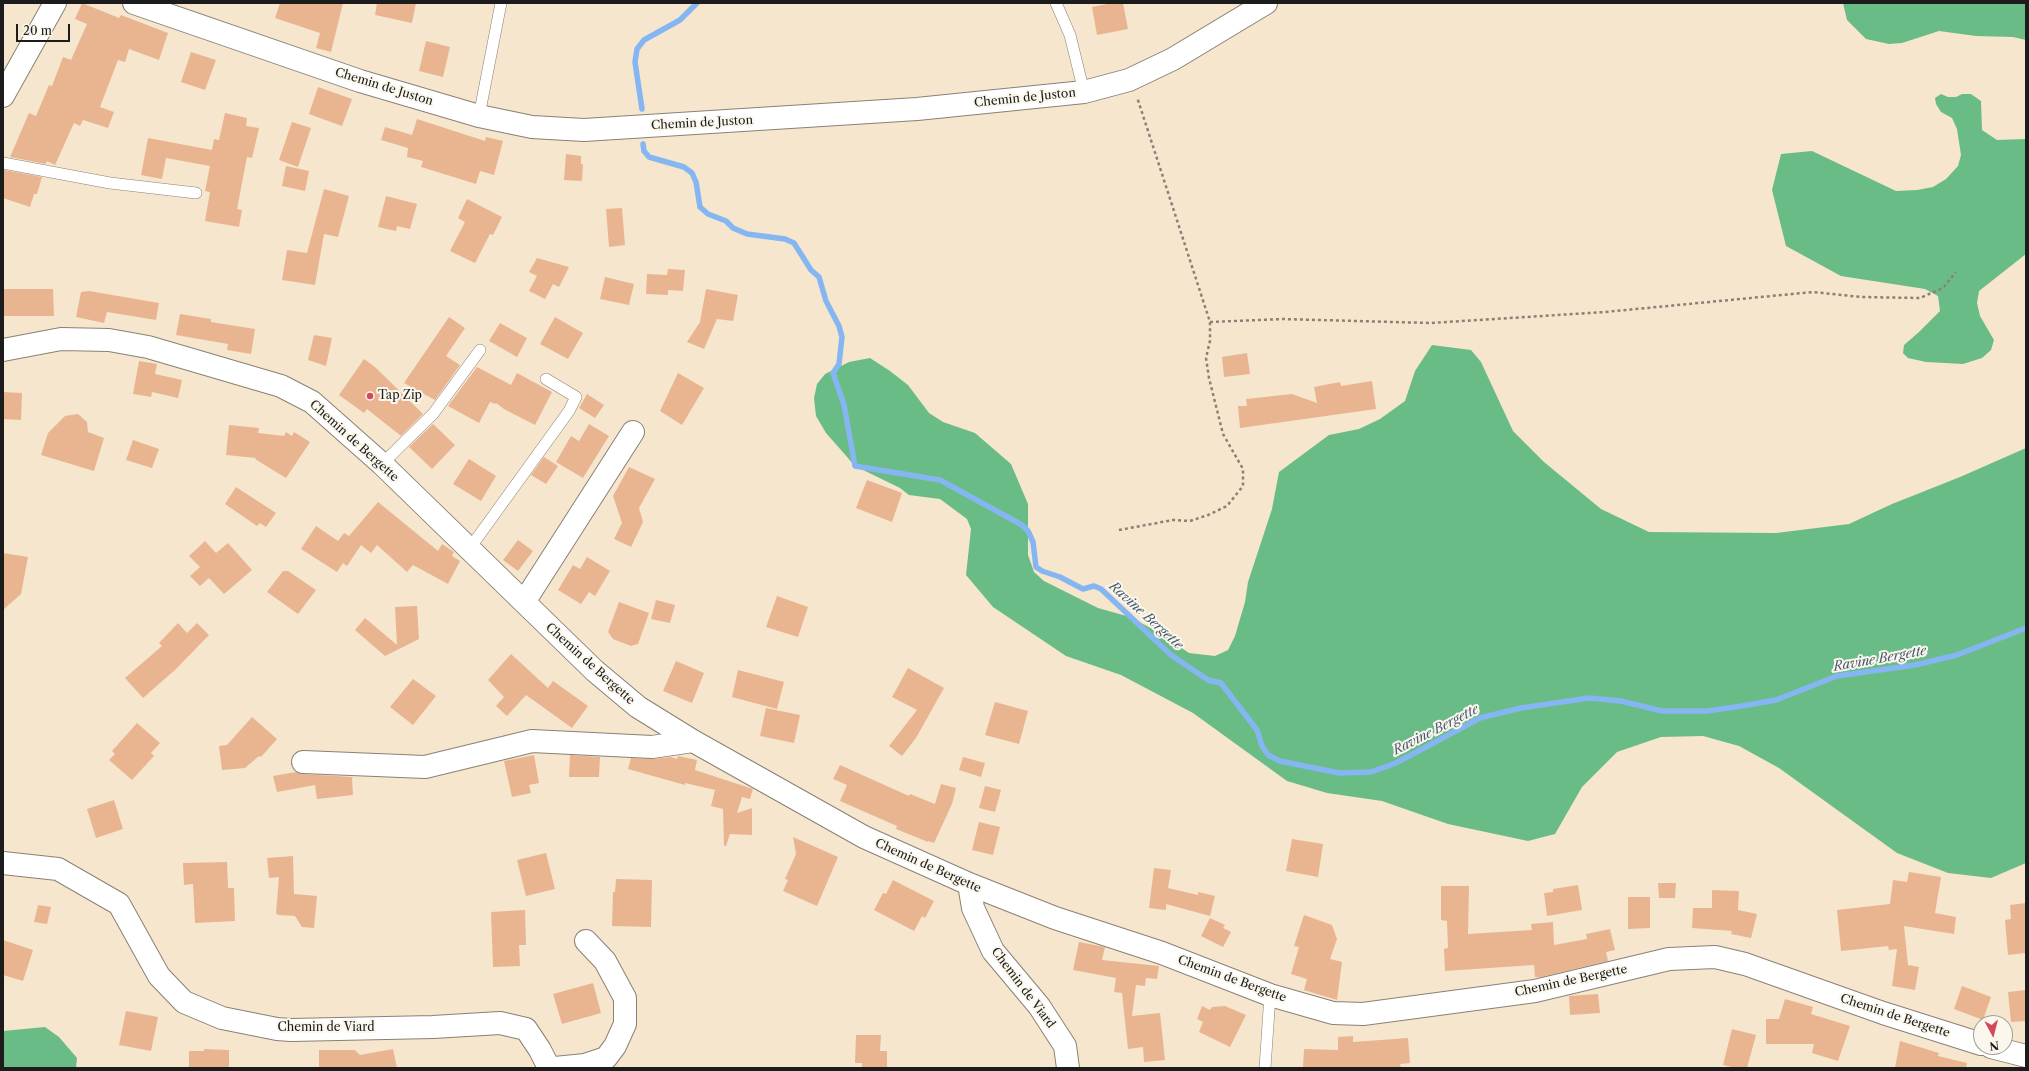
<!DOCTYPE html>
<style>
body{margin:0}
#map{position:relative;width:2029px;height:1071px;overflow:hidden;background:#f6e6ce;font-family:"Libre Caslon Text",serif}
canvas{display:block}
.frame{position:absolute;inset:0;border:4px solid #1c1c1c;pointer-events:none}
.north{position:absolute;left:1973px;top:1015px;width:40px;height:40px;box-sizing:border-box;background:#fbf7ec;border:1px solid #a29f99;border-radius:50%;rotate:173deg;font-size:11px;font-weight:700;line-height:16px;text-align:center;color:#1c1c1c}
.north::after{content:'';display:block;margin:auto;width:14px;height:18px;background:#d1495b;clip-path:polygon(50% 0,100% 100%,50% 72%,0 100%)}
.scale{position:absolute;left:16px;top:24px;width:54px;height:18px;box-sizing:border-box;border:2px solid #1c1c1c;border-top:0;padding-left:5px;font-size:12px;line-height:14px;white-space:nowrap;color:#1c1c1c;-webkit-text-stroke:3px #fbf7ec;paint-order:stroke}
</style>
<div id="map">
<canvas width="2029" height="1071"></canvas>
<div class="frame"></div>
<div class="north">N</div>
<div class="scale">20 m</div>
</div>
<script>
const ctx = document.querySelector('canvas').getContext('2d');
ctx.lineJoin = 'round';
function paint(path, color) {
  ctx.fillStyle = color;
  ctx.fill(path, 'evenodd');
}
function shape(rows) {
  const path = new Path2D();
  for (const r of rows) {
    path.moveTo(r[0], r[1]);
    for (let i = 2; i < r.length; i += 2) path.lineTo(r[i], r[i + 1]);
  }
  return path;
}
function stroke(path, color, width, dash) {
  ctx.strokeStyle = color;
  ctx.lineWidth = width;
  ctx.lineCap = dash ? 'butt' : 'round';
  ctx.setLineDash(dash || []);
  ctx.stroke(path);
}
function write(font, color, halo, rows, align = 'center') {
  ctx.font = font + ' "Libre Caslon Text",serif';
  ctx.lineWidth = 4;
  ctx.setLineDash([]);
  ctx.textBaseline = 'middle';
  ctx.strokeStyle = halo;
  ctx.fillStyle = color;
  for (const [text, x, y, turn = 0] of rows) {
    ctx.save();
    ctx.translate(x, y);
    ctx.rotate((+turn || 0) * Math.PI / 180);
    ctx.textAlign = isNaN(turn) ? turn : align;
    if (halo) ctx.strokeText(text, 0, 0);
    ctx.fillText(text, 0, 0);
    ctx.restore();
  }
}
paint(shape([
 [1843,3,2026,3,2026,40,2013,37,1976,36,1939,31,1902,43,1889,44,1866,39,1847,20],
 [1941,94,1948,97,1956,97,1962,94,1971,94,1981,101,1982,130,1997,140,2026,139,2026,254,1979,291,1977,303,1980,316,1994,340,1991,350,1982,358,1963,364,1926,362,1908,358,1903,353,1904,345,1919,332,1940,311,1938,296,1925,289,1841,276,1786,246,1772,190,1781,154,1812,151,1896,191,1917,190,1933,187,1946,179,1958,166,1961,155,1957,129,1952,118,1941,112,1936,104,1935,98],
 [1432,345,1471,350,1481,362,1513,431,1544,462,1601,509,1649,532,1776,533,1849,524,1892,504,1960,477,2026,448,2026,863,1991,878,1948,873,1897,853,1779,768,1739,746,1703,736,1661,737,1617,752,1582,787,1555,834,1528,841,1448,824,1382,801,1327,793,1287,781,1193,713,1121,675,1066,656,993,607,966,575,971,529,967,519,940,499,909,495,900,488,855,466,826,433,816,416,814,398,817,384,825,374,849,362,870,358,890,371,908,385,929,413,943,422,975,433,1011,464,1028,504,1028,555,1034,572,1044,581,1098,608,1130,617,1156,631,1189,653,1215,656,1228,650,1235,636,1245,602,1248,582,1272,509,1279,472,1329,435,1359,429,1380,419,1405,401,1415,371],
 [45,1027,59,1037,77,1058,76,1068,3,1068,3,1031]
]), '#6abc87');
stroke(shape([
 [642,109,635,62,637,49,644,40,680,20,697,3],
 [643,144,644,151,649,157,684,167,692,173,696,182,700,207,708,214,726,221,733,228,747,234,785,239,794,243,811,270,819,277,826,301,839,326,842,337,839,364,833,373,844,405,855,466,940,480,1022,525,1028,531,1033,542,1036,567,1042,571,1060,577,1083,589,1094,586,1101,589,1171,655,1208,680,1221,683,1257,730,1262,746,1268,755,1280,761,1339,773,1371,772,1396,763,1480,718,1521,708,1589,698,1621,701,1662,711,1707,711,1742,706,1776,700,1837,676,1915,665,1957,655,2026,628]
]), '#85b6f1', 5.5);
paint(shape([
 [82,3,119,18,121,15,168,33,159,60,129,49,125,62,118,60,100,107,114,112,108,128,83,120,80,126,74,123,55,165,47,161,46,164,10,157,29,113,36,116,49,85,52,86,63,57,71,60,87,24,75,19],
 [280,3,343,3,331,52,316,48,320,33,275,18],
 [377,3,416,3,412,23,375,15],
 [1112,3,1123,3,1128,29,1097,35,1092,7],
 [426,41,450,47,443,77,419,71],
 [191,52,216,60,205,90,181,82],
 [318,87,352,99,342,126,309,114],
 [225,113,247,118,246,126,259,128,252,158,247,157,237,209,242,210,239,227,205,221,210,192,205,191,210,166,166,158,162,179,141,175,148,138,212,150,214,139,219,140],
 [417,119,485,141,486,137,503,141,494,175,480,171,476,184,421,167,423,161,407,157,408,148,381,140,385,127,412,135],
 [292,122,311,128,298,167,279,160],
 [566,154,581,156,581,164,583,164,582,181,564,180],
 [286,166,309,171,305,191,282,186],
 [4,170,42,177,37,194,34,194,30,207,3,198],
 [324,189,349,196,338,237,324,234,315,285,282,280,287,250,307,253],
 [386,196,417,204,410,229,397,226,396,231,378,227],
 [467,199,502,217,493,235,490,234,475,263,450,251,465,222,458,218],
 [622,208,625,245,609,247,606,209],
 [537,258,569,267,559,287,553,284,545,299,529,291,537,276,529,272],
 [668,269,685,270,683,291,668,290,668,295,646,294,647,274,667,275],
 [605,277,634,284,629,305,600,299],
 [3,289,53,289,54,316,3,316],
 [706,289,738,295,733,321,717,319,704,349,687,342,700,322],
 [89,291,159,303,156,320,107,312,104,323,76,317,81,292],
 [180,314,211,319,211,322,255,329,251,354,227,350,228,344,176,335],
 [449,317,465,328,446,356,460,365,435,400,404,383],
 [555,317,583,333,568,359,540,344],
 [500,323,527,338,517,357,489,341],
 [314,335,332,338,326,366,308,360],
 [1247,353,1250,374,1224,377,1222,357],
 [364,359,375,367,423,414,401,436,367,409,364,413,339,395],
 [139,361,157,364,155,374,182,380,178,398,152,392,151,397,133,394],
 [477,367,511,385,517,373,552,392,535,425,504,409,496,403,495,404,490,402,479,423,448,406],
 [678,373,704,388,682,425,660,411],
 [1372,381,1376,409,1240,428,1238,406,1247,406,1246,399,1292,394,1317,403,1314,387,1340,382,1341,386],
 [3,392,22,393,21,420,3,419],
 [587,394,604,405,595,418,579,408],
 [78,414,87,422,88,432,104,438,94,471,41,455,48,433,65,416],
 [433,424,455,445,432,469,409,447],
 [589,424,609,436,583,478,556,462,571,436,579,441],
 [229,425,259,428,258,433,284,436,286,432,292,436,294,432,310,442,286,478,255,459,256,458,226,455],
 [133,440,159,449,152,468,126,460],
 [544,457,558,466,546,484,531,475],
 [469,459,496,476,481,501,453,484],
 [629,467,655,479,639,508,643,522,631,547,614,539,622,523,613,496],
 [867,480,902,493,892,522,856,508],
 [236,487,276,513,266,527,260,523,257,526,225,504],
 [378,502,438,551,442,544,454,552,452,556,460,561,448,584,413,565,407,572,377,545,371,553,361,545,347,566,343,563,337,572,301,549,316,526,338,541,344,533,349,536],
 [518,540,533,551,518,571,503,560],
 [205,541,216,553,228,543,252,570,224,594,209,578,200,586,190,576,200,567,189,556],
 [3,553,28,557,21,594,3,610],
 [587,557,610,571,595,596,589,592,581,604,558,590,573,565,580,569],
 [283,571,288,571,316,590,298,614,267,592],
 [777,596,808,607,798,637,766,627],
 [656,600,675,605,670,623,651,619],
 [619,602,649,613,638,644,631,646,613,639,608,632],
 [417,606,419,639,385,656,355,630,365,618,397,645,395,607],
 [178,623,187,633,197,623,209,635,176,669,143,698,125,678,162,646,159,643],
 [511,654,548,688,553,681,588,706,572,728,526,695,507,716,496,706,504,697,488,680],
 [676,661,704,673,692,703,663,691],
 [908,668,944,688,916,738,902,756,889,746,917,710,892,697],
 [738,670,784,682,777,709,732,697],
 [413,679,436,696,413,725,390,707],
 [995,702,1028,711,1019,744,985,735],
 [766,708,800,715,794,743,760,736],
 [252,717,277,739,261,757,259,756,245,768,222,770,219,746,227,745],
 [137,723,160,743,151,753,154,756,132,780,109,760,115,754,112,751],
 [534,755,539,783,529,785,531,793,512,797,504,761],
 [570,755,600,757,599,777,569,777],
 [678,756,697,760,695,770,753,789,750,799,742,797,737,813,752,808,752,835,730,834,726,846,724,846,723,809,711,806,715,790,685,783,685,785,628,769,631,758,652,759,671,757,677,759],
 [963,757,985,763,981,777,959,770],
 [840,765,909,796,910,794,935,804,941,784,956,788,952,804,934,843,928,841,928,842,896,829,897,826,840,801,847,785,833,779],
 [296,772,302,774,353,777,352,779,353,795,317,799,315,785,277,792,273,776],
 [985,786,1001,790,995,812,979,808],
 [114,800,123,829,96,838,87,809],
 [979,822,1000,827,993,855,972,850],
 [793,837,838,857,817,906,783,891,788,880,785,879,796,854],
 [1292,839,1323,844,1318,877,1286,871],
 [546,853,555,889,526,896,517,860],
 [293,856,294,894,317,896,314,928,302,927,295,916,278,915,276,913,279,877,269,878,267,858],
 [227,862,228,888,234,888,235,921,195,923,193,884,184,885,183,863],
 [1154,868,1171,870,1168,888,1198,895,1198,892,1215,896,1210,916,1166,904,1166,910,1149,908],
 [1909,872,1941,877,1935,913,1956,917,1954,934,1904,926,1908,965,1919,967,1915,990,1892,986,1897,949,1889,950,1888,946,1841,951,1837,910,1890,904,1893,880,1907,882],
 [616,879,652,880,651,927,612,926,613,892,615,892],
 [893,880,934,901,925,918,922,916,914,931,874,910,883,893,886,894],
 [1658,883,1676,883,1675,898,1659,898],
 [1578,885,1582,910,1547,916,1544,893,1553,892,1553,889],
 [1441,886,1469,886,1468,934,1532,930,1531,924,1553,922,1554,945,1587,939,1586,934,1610,929,1615,950,1606,952,1608,961,1541,977,1535,977,1534,965,1445,971,1444,949,1448,948,1447,921,1441,920],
 [1712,890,1739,891,1738,910,1757,914,1751,938,1731,934,1732,931,1692,928,1693,908,1712,908],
 [1628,897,1650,897,1650,928,1628,929],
 [2026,903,2026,953,2008,955,2005,920,2011,919,2010,905],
 [38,905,51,907,47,924,34,922],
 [525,910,526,945,519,945,520,966,493,967,491,912],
 [1304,915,1332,925,1337,939,1330,959,1342,962,1337,1000,1304,990,1307,979,1291,974,1299,947,1294,946],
 [1210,918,1225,925,1223,928,1231,932,1223,947,1201,936],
 [3,940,33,950,23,981,3,975],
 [1079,942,1105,947,1102,960,1159,966,1157,979,1146,978,1145,986,1136,985,1132,1016,1160,1013,1165,1060,1144,1062,1143,1047,1128,1049,1122,993,1114,992,1116,978,1073,970],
 [593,983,601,1013,562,1024,553,994],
 [1962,986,1991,997,1983,1020,1954,1009],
 [2026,990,2026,1021,2011,1022,2008,992],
 [1598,994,1600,1013,1570,1015,1569,996],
 [1785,999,1813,1007,1811,1014,1850,1026,1838,1061,1812,1053,1814,1044,1766,1044,1766,1019,1779,1019],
 [1202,1006,1210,1010,1212,1007,1225,1006,1246,1015,1230,1047,1199,1032,1203,1022,1197,1019],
 [126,1011,158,1017,151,1051,119,1045],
 [1732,1029,1756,1035,1747,1068,1736,1068,1723,1065],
 [856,1035,881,1035,880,1051,887,1051,887,1068,862,1068,862,1063,855,1063],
 [1353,1036,1353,1042,1408,1038,1410,1063,1400,1064,1401,1068,1303,1068,1304,1049,1338,1050,1338,1037],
 [1900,1041,1939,1053,1938,1056,1967,1063,1966,1068,1895,1068],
 [204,1049,229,1050,229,1068,189,1068,189,1051,204,1051],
 [393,1049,397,1068,319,1068,319,1050,355,1050,360,1055]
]), '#e9b590');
const service = shape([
 [1056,3,1070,35,1084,92],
 [479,116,501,3],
 [3,163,110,183,196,193],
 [382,464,433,414,480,350],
 [470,548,569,411,576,397,546,379],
 [1265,1068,1270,995]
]);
const minor = shape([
 [134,3,360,81,479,116,532,127,584,130,917,109,1084,92,1129,80,1173,59,1266,3],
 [3,350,61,339,109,340,148,347,281,386,312,402,382,464,595,671,638,707,693,741,864,837,969,884,1055,918,1162,953,1270,995,1333,1013,1363,1014,1535,991,1669,959,1715,957,1745,964,1883,1013,1981,1044],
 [524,602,633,432],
 [303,762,425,767,532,741,652,747,693,741],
 [3,863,58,869,119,904,159,976,184,1002,222,1018,277,1029,291,1030,433,1027,500,1023,526,1029,540,1050,549,1068],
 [969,884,973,908,993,951,1039,1006,1065,1046,1068,1068],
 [1991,1047,2026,1056],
 [555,1068,585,1065,606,1058,615,1046,625,1024,625,998,605,961,586,941]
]);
const secondary = shape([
 [3,96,55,3]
]);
stroke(service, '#898175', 12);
stroke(minor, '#898175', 24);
stroke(secondary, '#898175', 24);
stroke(shape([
 [1210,322,1282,319,1431,323,1605,312,1813,292,1861,297,1920,298,1943,288,1956,272],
 [1119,530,1173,520,1190,521,1208,515,1227,506,1243,486,1243,469,1223,434,1209,378,1206,358,1210,341,1210,322,1137,97]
]), '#898175', 2.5, [3, 3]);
stroke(service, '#fff', 11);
stroke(minor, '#fff', 22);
stroke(secondary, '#fff', 22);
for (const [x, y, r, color] of [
 [370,396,4,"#d1495b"]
]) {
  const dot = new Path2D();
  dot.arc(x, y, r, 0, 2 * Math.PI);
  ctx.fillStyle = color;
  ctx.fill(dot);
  stroke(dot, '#fbf7ec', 1.5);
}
write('12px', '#1c1c1c', '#fbf7ec', [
 ["Chemin de Juston",384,87,17],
 ["Chemin de Juston",1025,98,-6],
 ["Chemin de Juston",702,123,-3],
 ["Chemin de Bergette",354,441,42],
 ["Chemin de Bergette",590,664,42],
 ["Chemin de Bergette",928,866,24],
 ["Chemin de Bergette",1232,979,20],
 ["Chemin de Bergette",1571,981,-12],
 ["Chemin de Viard",1023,988,53],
 ["Chemin de Bergette",1895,1016,18],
 ["Chemin de Viard",326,1028]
]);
write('12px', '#1c1c1c', '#fbf7ec', [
 ["Tap Zip",378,396]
], 'left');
write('italic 13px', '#465a71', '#fbf7ec', [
 ["Ravine Bergette",1146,616,42],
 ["Ravine Bergette",1880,659,-10],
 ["Ravine Bergette",1436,730,-27]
]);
</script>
